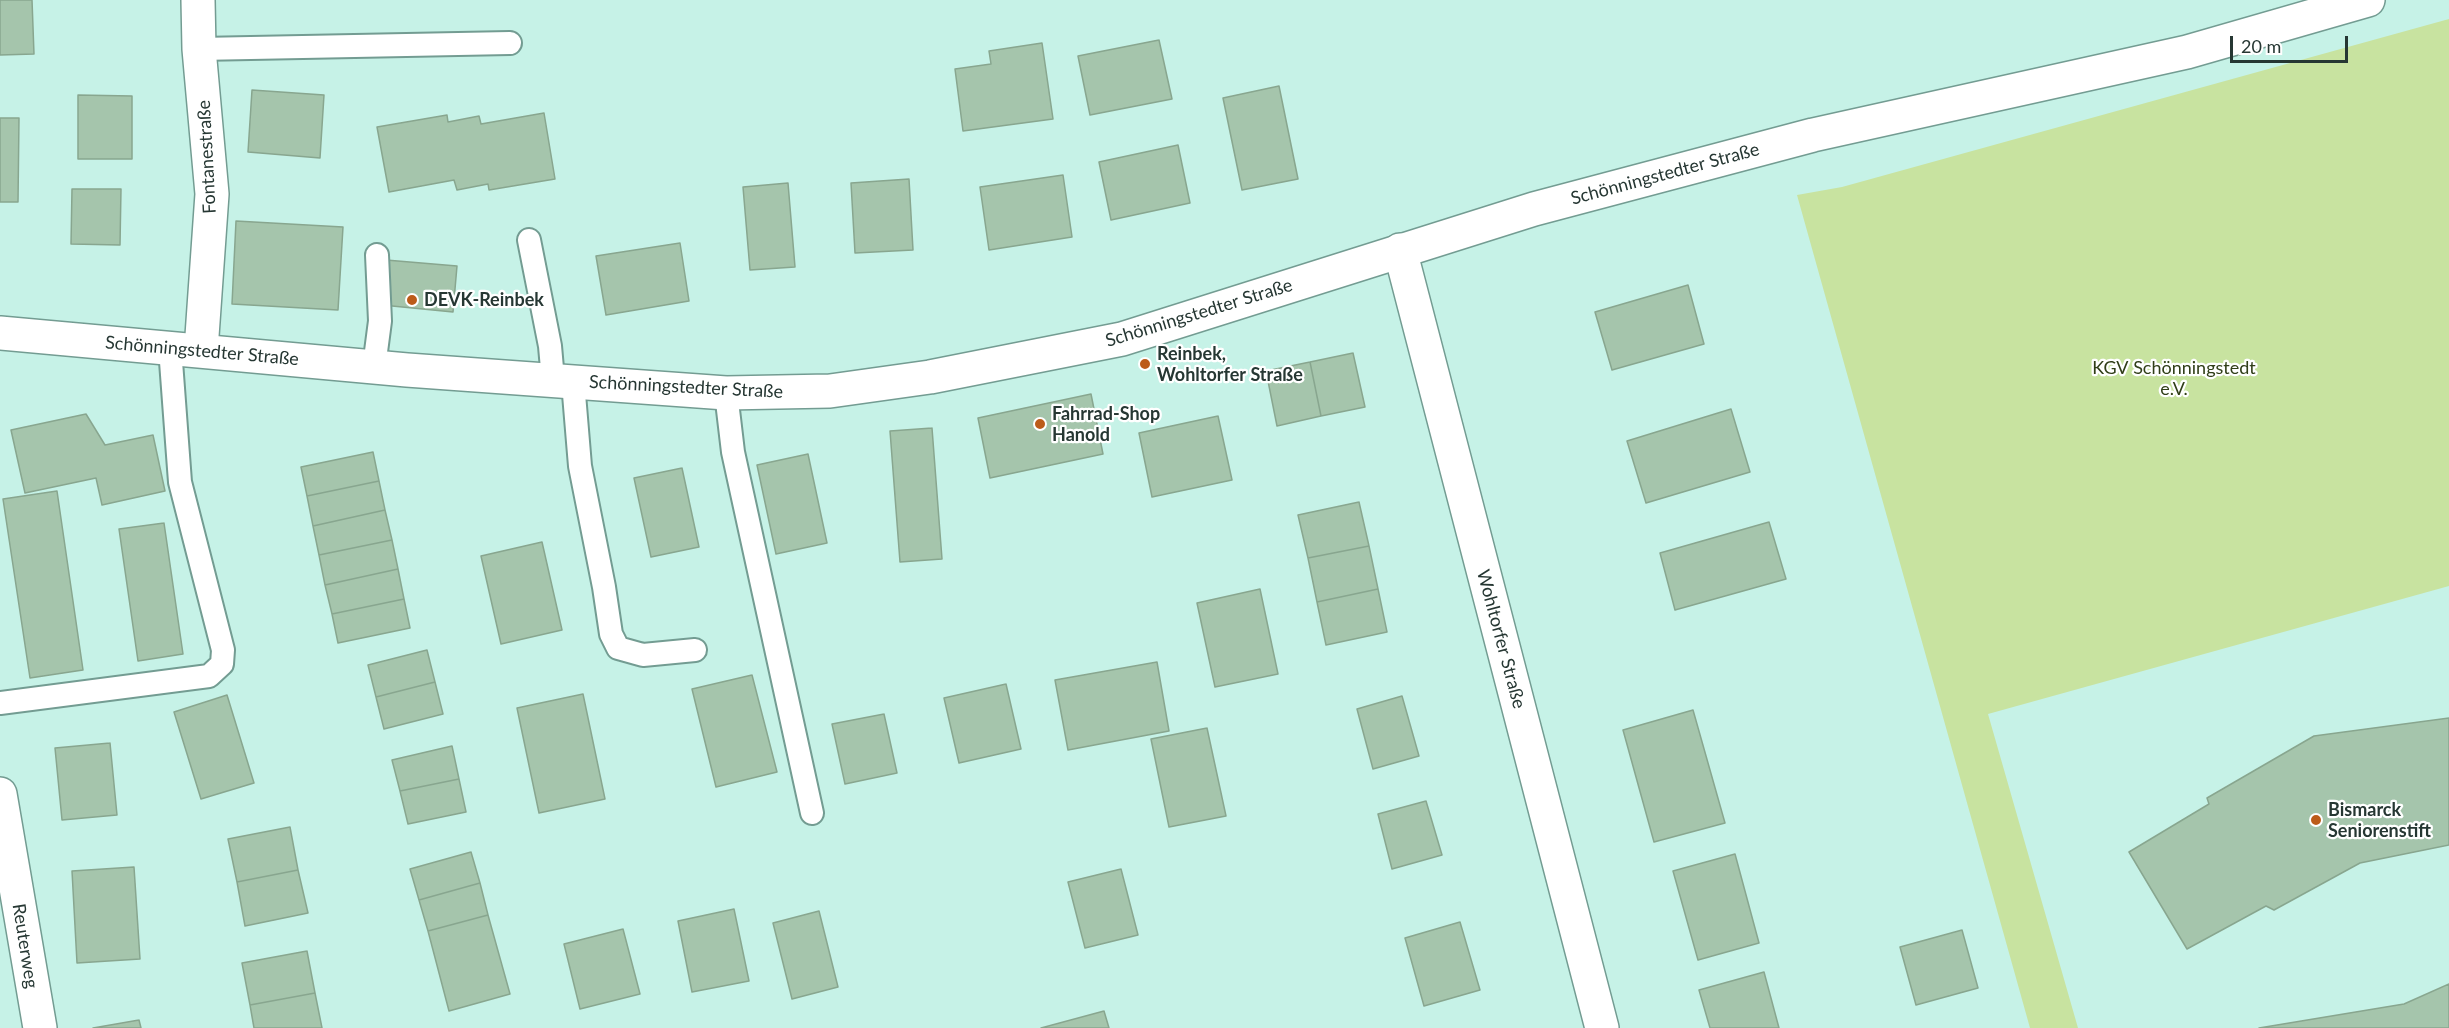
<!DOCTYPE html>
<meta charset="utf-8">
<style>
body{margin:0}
#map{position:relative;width:2449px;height:1028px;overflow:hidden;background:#c6f2e7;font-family:Lato,sans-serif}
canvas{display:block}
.scale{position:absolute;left:2230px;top:36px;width:118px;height:27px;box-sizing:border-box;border:3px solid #263733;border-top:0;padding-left:8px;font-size:18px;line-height:21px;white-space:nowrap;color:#263733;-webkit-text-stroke:4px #fff;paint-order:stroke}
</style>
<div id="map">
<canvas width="2449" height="1028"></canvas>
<div class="scale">20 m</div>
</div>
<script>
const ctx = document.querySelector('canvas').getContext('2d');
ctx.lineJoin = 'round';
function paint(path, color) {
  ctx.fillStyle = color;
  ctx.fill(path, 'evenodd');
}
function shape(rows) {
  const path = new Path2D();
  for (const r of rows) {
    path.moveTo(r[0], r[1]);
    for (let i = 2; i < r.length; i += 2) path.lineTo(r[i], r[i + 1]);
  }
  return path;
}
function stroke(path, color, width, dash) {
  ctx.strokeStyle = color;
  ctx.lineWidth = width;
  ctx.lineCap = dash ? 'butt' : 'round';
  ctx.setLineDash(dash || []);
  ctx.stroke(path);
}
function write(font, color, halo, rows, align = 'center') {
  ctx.font = font + ' Lato,sans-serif';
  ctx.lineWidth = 4.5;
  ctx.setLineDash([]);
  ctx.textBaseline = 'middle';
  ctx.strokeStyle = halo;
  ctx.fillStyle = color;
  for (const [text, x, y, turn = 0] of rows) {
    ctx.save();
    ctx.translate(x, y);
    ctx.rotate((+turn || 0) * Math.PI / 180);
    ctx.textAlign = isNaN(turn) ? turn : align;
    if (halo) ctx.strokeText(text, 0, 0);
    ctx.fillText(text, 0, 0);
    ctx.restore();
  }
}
paint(shape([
 [2449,19,2449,586,1988,714,2078,1028,2030,1028,1797,195,1842,187]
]), '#c8e3a0');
const building = shape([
 [0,0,32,0,34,54,0,55,0,0],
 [1159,40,1172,99,1090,115,1078,56,1159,40],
 [1042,43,1053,119,963,131,955,69,991,64,989,51,1042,43],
 [1279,86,1298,179,1242,190,1223,98,1279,86],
 [252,90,324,95,320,158,248,152,252,90],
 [78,95,132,96,132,159,78,159,78,95],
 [544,113,555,179,489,190,488,184,457,190,454,180,389,192,377,127,447,115,448,122,479,116,481,124,544,113],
 [0,118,19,118,18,202,0,202,0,118],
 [1178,145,1190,203,1111,220,1099,162,1178,145],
 [1063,175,1072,237,989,250,980,187,1063,175],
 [909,179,913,250,855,253,851,183,909,179],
 [788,183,795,267,750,270,743,187,788,183],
 [72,189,121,189,120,245,71,244,72,189],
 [236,221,343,227,338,310,232,304,236,221],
 [680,243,689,301,606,315,596,256,680,243],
 [386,260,457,266,453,312,382,305,386,260],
 [1688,285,1704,344,1612,370,1595,312,1688,285],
 [1353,353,1365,407,1321,416,1310,362,1353,353],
 [1310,362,1321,416,1277,426,1266,371,1310,362],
 [1091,394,1103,454,990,478,978,418,1091,394],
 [1731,409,1750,472,1646,503,1627,441,1731,409],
 [86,414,105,445,153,435,165,491,102,505,96,478,25,493,11,430,86,414],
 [1218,416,1232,480,1152,497,1139,433,1218,416],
 [932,428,942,559,900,562,890,431,932,428],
 [373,452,379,481,307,496,301,467,373,452],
 [808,454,827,543,776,554,757,465,808,454],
 [682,468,699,547,651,557,634,478,682,468],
 [379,481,385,510,313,526,307,496,379,481],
 [57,491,83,670,30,678,3,499,57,491],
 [1359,502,1369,546,1308,558,1298,515,1359,502],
 [385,510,392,540,319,555,313,526,385,510],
 [1769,522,1786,579,1675,610,1660,553,1769,522],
 [164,523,183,654,138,661,119,529,164,523],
 [392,540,398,569,325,585,319,555,392,540],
 [542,542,562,630,501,644,481,556,542,542],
 [1369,546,1378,589,1317,602,1308,558,1369,546],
 [398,569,404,599,332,614,325,585,398,569],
 [1260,589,1278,674,1215,687,1197,603,1260,589],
 [1378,589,1387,632,1326,645,1317,602,1378,589],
 [404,599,410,628,338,643,332,614,404,599],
 [427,650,435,682,376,697,368,665,427,650],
 [1157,662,1169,731,1068,750,1055,680,1157,662],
 [752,675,777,772,716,787,692,689,752,675],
 [435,682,443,714,384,729,376,697,435,682],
 [1006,684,1021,749,959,763,944,698,1006,684],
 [583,694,605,799,539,813,517,708,583,694],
 [227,695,254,783,201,799,174,712,227,695],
 [1402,696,1419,756,1373,769,1357,709,1402,696],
 [1693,710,1725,823,1654,842,1623,730,1693,710],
 [884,714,897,773,845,784,832,724,884,714],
 [2449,718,2449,845,2360,863,2274,910,2266,906,2187,949,2129,852,2209,804,2207,798,2314,736,2449,718],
 [1207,728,1226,816,1169,827,1151,739,1207,728],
 [110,743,117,815,62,820,55,748,110,743],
 [452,746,459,779,400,791,392,760,452,746],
 [459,779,466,812,408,824,400,791,459,779],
 [1426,801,1442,855,1392,869,1378,814,1426,801],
 [290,827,298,870,237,882,228,839,290,827],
 [471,852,480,883,419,900,410,869,471,852],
 [1735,854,1759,943,1698,960,1673,871,1735,854],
 [134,867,140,959,77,963,72,871,134,867],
 [1121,869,1138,935,1085,948,1068,882,1121,869],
 [298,870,308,913,245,926,237,882,298,870],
 [480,883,488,915,428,931,419,900,480,883],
 [734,909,749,981,692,992,678,921,734,909],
 [819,911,838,987,792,999,773,923,819,911],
 [488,915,510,994,449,1011,428,931,488,915],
 [1460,922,1480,990,1424,1006,1405,938,1460,922],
 [623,929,640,994,580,1009,564,944,623,929],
 [1962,930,1978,988,1916,1005,1900,947,1962,930],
 [307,951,315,993,250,1005,242,963,307,951],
 [1764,972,1779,1028,1710,1028,1699,990,1764,972],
 [2449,984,2449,1028,2259,1028,2404,1004,2449,984],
 [315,993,322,1028,254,1028,250,1005,315,993],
 [1104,1011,1109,1028,1041,1028,1104,1011],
 [139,1020,141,1028,93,1028,139,1020]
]);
paint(building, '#a5c5ac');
stroke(building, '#88a68f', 1.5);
const service = shape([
 [199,49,510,43],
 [529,240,550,346,553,380],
 [374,367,380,321,377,255],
 [573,382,580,466,604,587,611,634,618,648,643,655,695,650],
 [726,393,733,452,812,813],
 [0,703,209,676,222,664,223,650,180,482,170,348]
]);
const minor = shape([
 [198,0,199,49,212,194,201,350],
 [0,794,40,1028]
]);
const tertiary = shape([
 [1400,250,1602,1028]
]);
const secondary = shape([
 [0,333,407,370,726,393,830,391,930,377,1122,339,1534,209,1813,135,2187,52,2368,0]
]);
stroke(service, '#739c92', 26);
stroke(minor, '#739c92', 36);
stroke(tertiary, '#739c92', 36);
stroke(secondary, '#739c92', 36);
stroke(service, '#fff', 22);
stroke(minor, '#fff', 33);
stroke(tertiary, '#fff', 33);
stroke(secondary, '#fff', 33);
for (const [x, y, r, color] of [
 [412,300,6,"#bc5b19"],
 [1145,364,6,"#bc5b19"],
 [1040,424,6,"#bc5b19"],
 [2316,820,6,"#bc5b19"]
]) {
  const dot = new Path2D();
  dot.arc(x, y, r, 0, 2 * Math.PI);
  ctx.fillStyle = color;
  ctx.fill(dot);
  stroke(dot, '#fff', 2);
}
write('18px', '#263733', '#fff', [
 ["Fontanestraße",207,157,-93],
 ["Schönningstedter Straße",1665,174,-15],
 ["Schönningstedter Straße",1199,313,-17],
 ["Schönningstedter Straße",202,351,5],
 ["Schönningstedter Straße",686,387,3],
 ["Wohltorfer Straße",1501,639,75],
 ["Reuterweg",25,946,81]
]);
write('bold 18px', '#263733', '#fff', [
 ["DEVK-Reinbek",424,300],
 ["Reinbek,",1157,354],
 ["Wohltorfer Straße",1157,375],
 ["Fahrrad-Shop",1052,414],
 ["Hanold",1052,435],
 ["Bismarck",2328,810],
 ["Seniorenstift",2328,831]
], 'left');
write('18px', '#303e18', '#fff', [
 ["KGV Schönningstedt",2174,368],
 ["e.V.",2174,389]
]);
</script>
